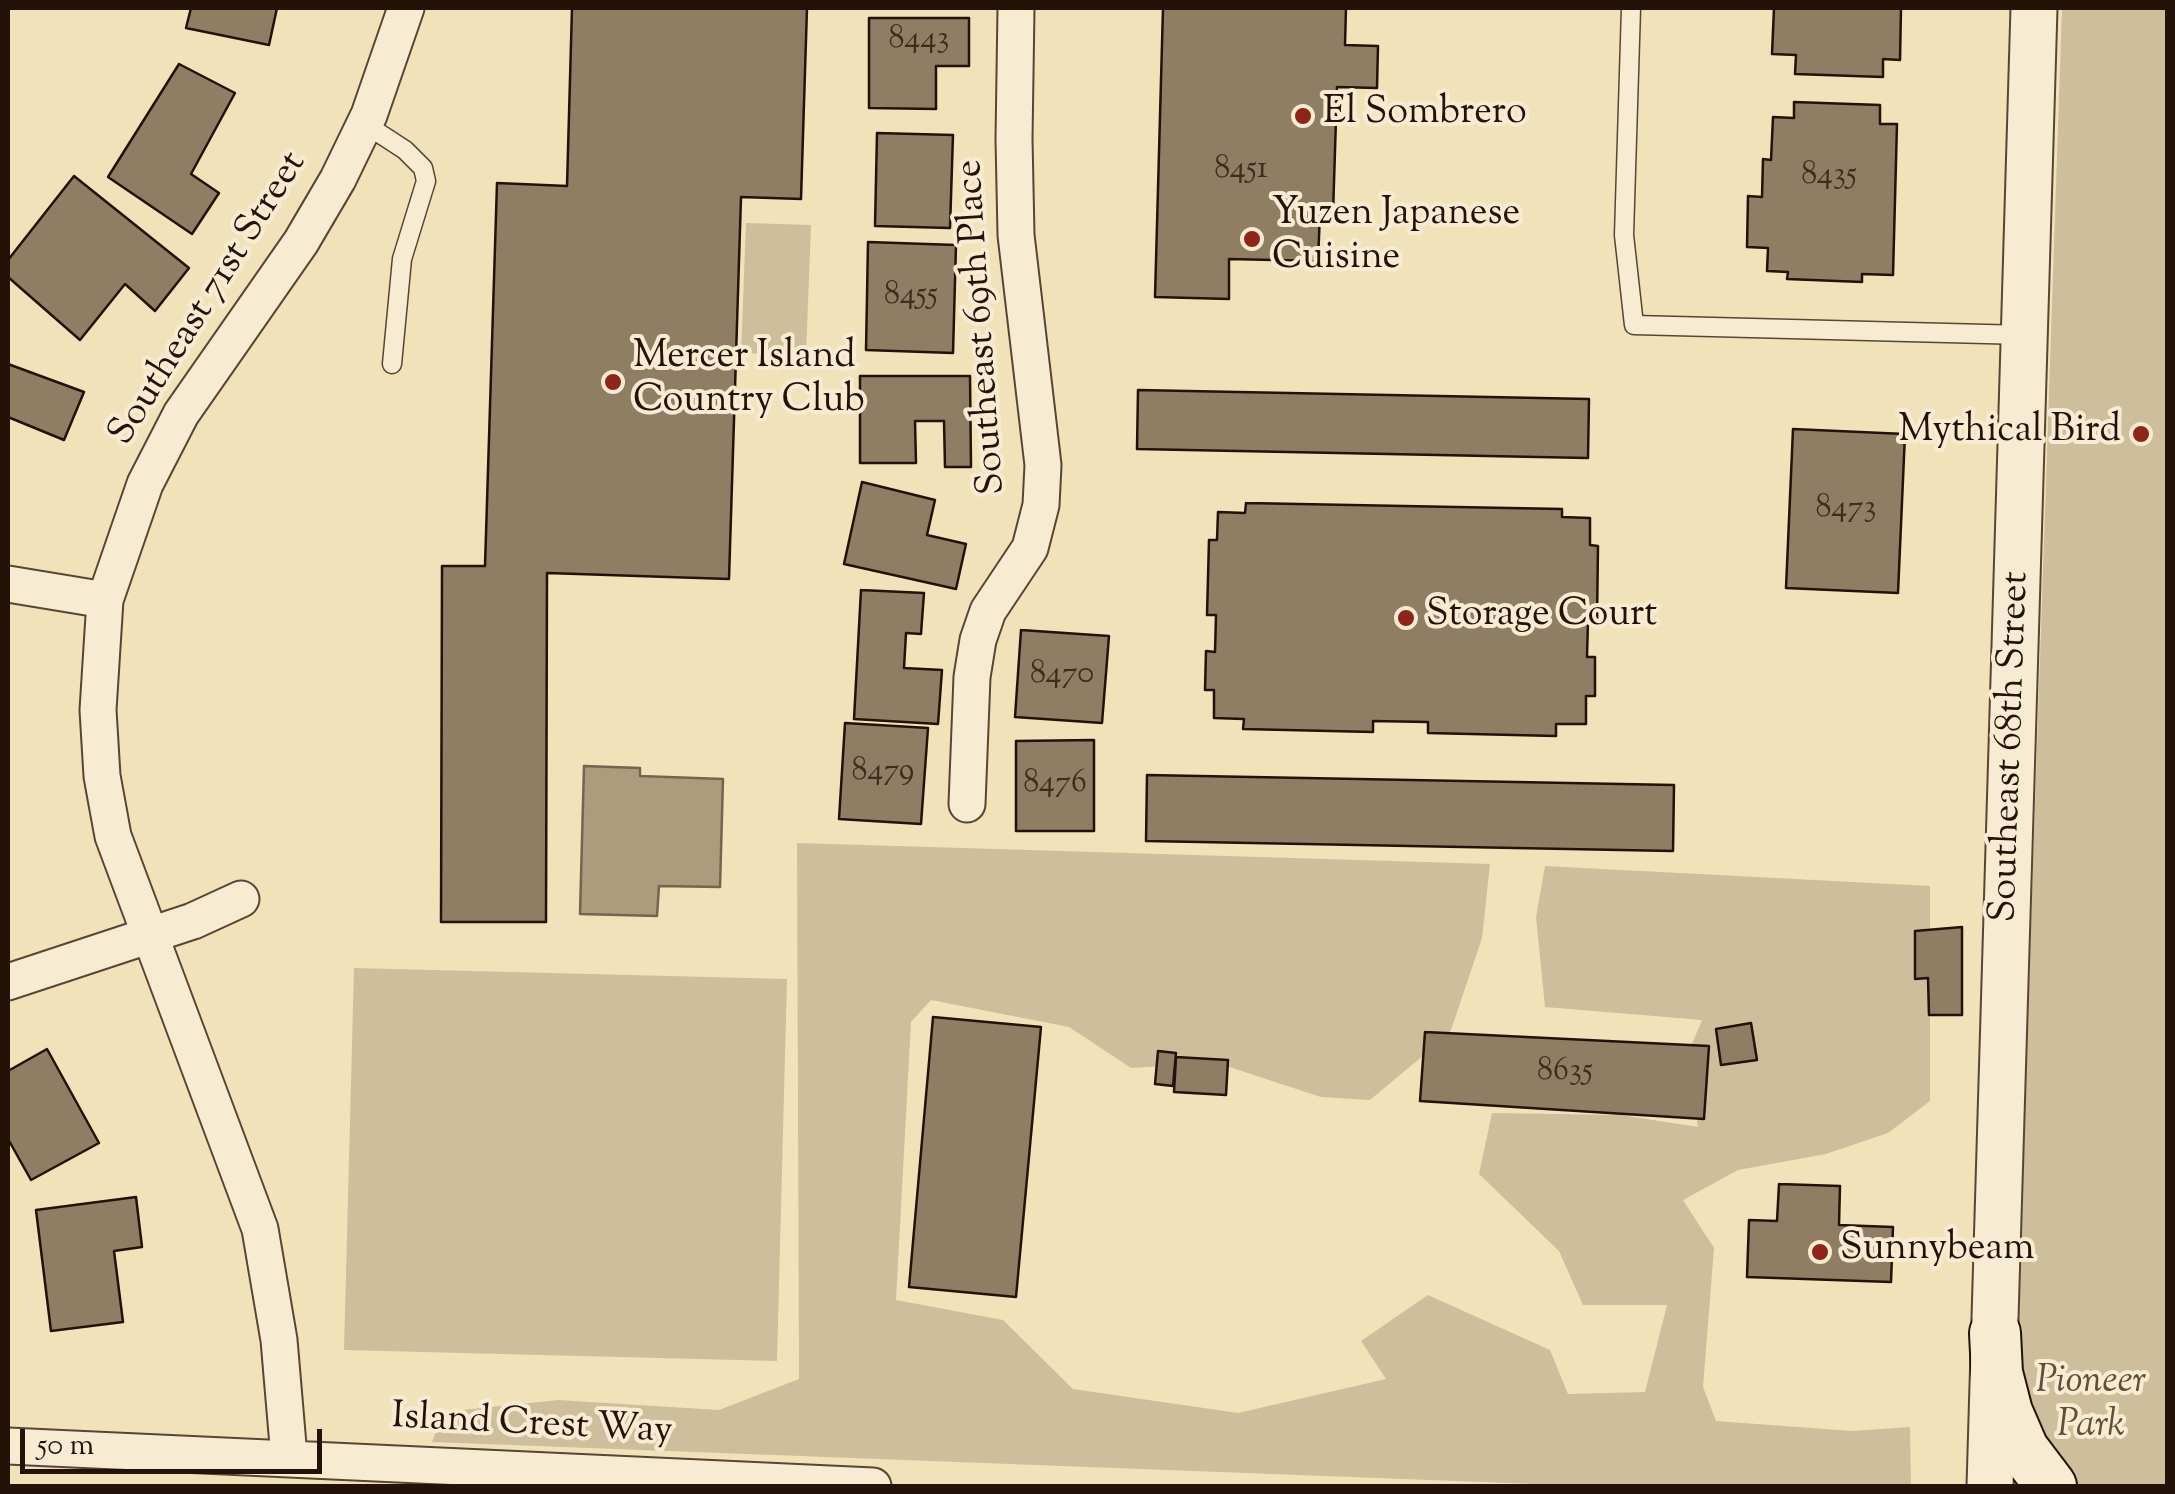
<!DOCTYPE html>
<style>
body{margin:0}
#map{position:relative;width:2175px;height:1494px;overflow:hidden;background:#f2e2b9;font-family:"Sorts Mill Goudy",serif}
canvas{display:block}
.frame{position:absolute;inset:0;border:10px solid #241108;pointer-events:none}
.scale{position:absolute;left:20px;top:1429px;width:302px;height:45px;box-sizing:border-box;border:5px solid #241108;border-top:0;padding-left:12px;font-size:30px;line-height:35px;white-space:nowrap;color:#241108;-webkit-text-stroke:8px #f7ecd2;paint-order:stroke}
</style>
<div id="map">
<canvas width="2175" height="1494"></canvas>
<div class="frame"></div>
<div class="scale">50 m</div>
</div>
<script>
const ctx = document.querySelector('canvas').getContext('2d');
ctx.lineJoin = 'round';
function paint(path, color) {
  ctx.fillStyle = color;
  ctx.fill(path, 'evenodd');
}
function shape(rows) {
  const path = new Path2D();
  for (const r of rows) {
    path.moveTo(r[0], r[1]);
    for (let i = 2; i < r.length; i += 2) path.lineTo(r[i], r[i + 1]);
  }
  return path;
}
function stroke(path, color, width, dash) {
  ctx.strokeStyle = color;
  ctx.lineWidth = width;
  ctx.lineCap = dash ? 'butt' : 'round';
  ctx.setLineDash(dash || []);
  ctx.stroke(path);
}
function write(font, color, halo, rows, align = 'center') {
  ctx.font = font + ' "Sorts Mill Goudy",serif';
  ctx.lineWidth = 8;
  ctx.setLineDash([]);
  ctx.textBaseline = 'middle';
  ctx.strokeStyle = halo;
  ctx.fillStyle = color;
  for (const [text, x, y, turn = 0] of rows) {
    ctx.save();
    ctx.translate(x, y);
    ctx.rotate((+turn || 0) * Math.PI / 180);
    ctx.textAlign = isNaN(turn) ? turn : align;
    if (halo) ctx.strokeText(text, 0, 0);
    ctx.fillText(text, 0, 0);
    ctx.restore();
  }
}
paint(shape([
 [2062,8,2167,8,2167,1486,2012,1486],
 [746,223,811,225,806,355,741,353],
 [797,843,1490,864,1482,938,1450,1033,1370,1100,1321,1097,1217,1063,1131,1068,1069,1027,931,1000,911,1022,896,1300,1003,1320,1073,1389,1238,1413,1386,1379,1361,1341,1428,1295,1550,1350,1568,1394,1645,1392,1667,1305,1583,1305,1559,1251,1479,1174,1492,1113,1621,1115,1698,1127,1686,1058,1702,1020,1545,1007,1536,917,1545,866,1930,886,1930,1101,1888,1133,1826,1154,1738,1170,1683,1200,1714,1248,1703,1387,1716,1421,1852,1431,1910,1427,1911,1486,1587,1486,432,1442,444,1412,558,1400,719,1410,799,1379],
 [354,968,787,979,777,1361,344,1350]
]), '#cfbe9b');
const water = shape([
 [584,766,640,768,640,776,723,779,720,887,659,886,657,916,580,914,584,766]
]);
paint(water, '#ac9b7d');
stroke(water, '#76644e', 2.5);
const building = shape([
 [191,8,277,8,269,45,186,28,191,8],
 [572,8,807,8,801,199,741,197,729,579,547,573,546,922,441,922,442,566,485,566,497,183,567,186,572,8],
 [1163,8,1346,8,1345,45,1378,46,1377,88,1337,87,1333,214,1320,213,1318,261,1229,259,1229,299,1155,297,1163,8],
 [1774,8,1901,8,1900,60,1883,59,1883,77,1795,74,1796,55,1772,54,1774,8],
 [869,18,969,18,969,66,936,66,936,109,869,108,869,18],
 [179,64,235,93,191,174,219,193,192,234,108,177,179,64],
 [1794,102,1880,105,1880,124,1897,124,1893,275,1862,274,1862,282,1787,279,1788,272,1767,271,1768,248,1747,247,1748,196,1762,197,1763,159,1771,160,1773,117,1794,118,1794,102],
 [877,133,953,135,950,228,875,226,877,133],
 [74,176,189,268,155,311,125,284,80,340,8,277,8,260,74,176],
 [868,242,956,245,953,353,866,350,868,242],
 [8,364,84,392,64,440,8,417,8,364],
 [860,376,970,376,971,467,945,467,944,421,915,421,916,463,860,463,860,376],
 [1138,390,1589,399,1588,458,1137,449,1138,390],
 [1793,429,1905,434,1898,593,1786,588,1793,429],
 [862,482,935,500,927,535,966,544,956,589,844,564,862,482],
 [1246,503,1562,509,1562,517,1590,518,1590,545,1598,546,1597,621,1588,621,1587,657,1595,657,1595,696,1586,696,1586,724,1556,724,1556,736,1428,733,1428,722,1373,721,1373,732,1243,729,1244,719,1214,718,1214,690,1205,690,1206,651,1215,652,1216,615,1207,615,1209,540,1217,540,1218,512,1245,513,1246,503],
 [861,590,924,593,921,634,906,633,904,668,942,670,938,724,854,719,861,590],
 [1021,630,1109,636,1102,723,1015,717,1021,630],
 [845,723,928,728,921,824,839,819,845,723],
 [1094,740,1094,831,1016,831,1016,741,1094,740],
 [1147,775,1674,785,1673,851,1146,841,1147,775],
 [1962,927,1962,1015,1929,1015,1928,978,1915,979,1915,931,1962,927],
 [933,1017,1041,1027,1016,1297,909,1287,933,1017],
 [1751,1023,1757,1060,1721,1065,1716,1029,1751,1023],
 [1425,1032,1709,1046,1704,1119,1420,1101,1425,1032],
 [47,1049,99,1143,31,1180,8,1139,8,1071,47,1049],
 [1158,1051,1176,1053,1173,1086,1155,1084,1158,1051],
 [1176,1057,1228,1060,1226,1095,1174,1092,1176,1057],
 [1779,1184,1840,1186,1839,1225,1893,1227,1891,1282,1747,1277,1749,1220,1777,1221,1779,1184],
 [136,1197,142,1247,114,1251,123,1322,51,1331,36,1210,136,1197]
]);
paint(building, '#8f7e64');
stroke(building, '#241108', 2.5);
const service = shape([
 [1631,8,1624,235,1634,325,2025,335],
 [365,124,405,150,423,168,426,181,402,259,392,364]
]);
const minor = shape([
 [8,584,105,600],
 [967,804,972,677,978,640,988,611,1030,548,1041,505,1043,465,1016,235,1014,139,1016,8],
 [8,982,193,921,241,899],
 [8,1446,873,1486],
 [289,1457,279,1340,260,1229,113,836,102,776,98,710,105,600,145,484,181,414,301,242,338,179,369,115,406,8]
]);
const tertiary = shape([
 [1990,1486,2034,8]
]);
const secondary = shape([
 [1995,1333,1997,1373,2007,1412,2023,1449,2051,1486]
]);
stroke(service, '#584534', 21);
stroke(minor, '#584534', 39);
stroke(tertiary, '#584534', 49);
stroke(secondary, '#241108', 54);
stroke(service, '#f7ecd2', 18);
stroke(minor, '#f7ecd2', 35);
stroke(tertiary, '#f7ecd2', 45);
stroke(secondary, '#f7ecd2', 50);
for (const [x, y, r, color] of [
 [1303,116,10,"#8f2418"],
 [1252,239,10,"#8f2418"],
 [613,382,10,"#8f2418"],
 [2141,434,10,"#8f2418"],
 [1406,618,10,"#8f2418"],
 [1820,1252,10,"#8f2418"]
]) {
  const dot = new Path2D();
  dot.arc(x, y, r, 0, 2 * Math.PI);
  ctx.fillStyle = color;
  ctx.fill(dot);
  stroke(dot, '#f7ecd2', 4);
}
write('32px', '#3f2c1f', null, [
 ["8443",919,42],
 ["8451",1241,172],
 ["8435",1829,178],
 ["8455",911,298],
 ["8473",1846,511],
 ["8470",1062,677],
 ["8479",883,774],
 ["8476",1055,786],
 ["8635",1565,1074]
]);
write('38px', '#241108', '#f7ecd2', [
 ["El Sombrero",1323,116],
 ["Yuzen Japanese",1272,217],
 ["Cuisine",1272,261],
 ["Mercer Island",633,360],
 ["Country Club",633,404],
 ["Mythical Bird",2121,434,"right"],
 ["Storage Court",1426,618],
 ["Sunnybeam",1840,1252]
], 'left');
write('38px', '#241108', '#f7ecd2', [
 ["Southeast 71st Street",210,300,-58],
 ["Southeast 69th Place",984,327,-94],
 ["Southeast 68th Street",2013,747,-88],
 ["Island Crest Way",532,1427,3]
]);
write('italic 38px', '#604e3b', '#f7ecd2', [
 ["Pioneer",2091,1385],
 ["Park",2091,1429]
]);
</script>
